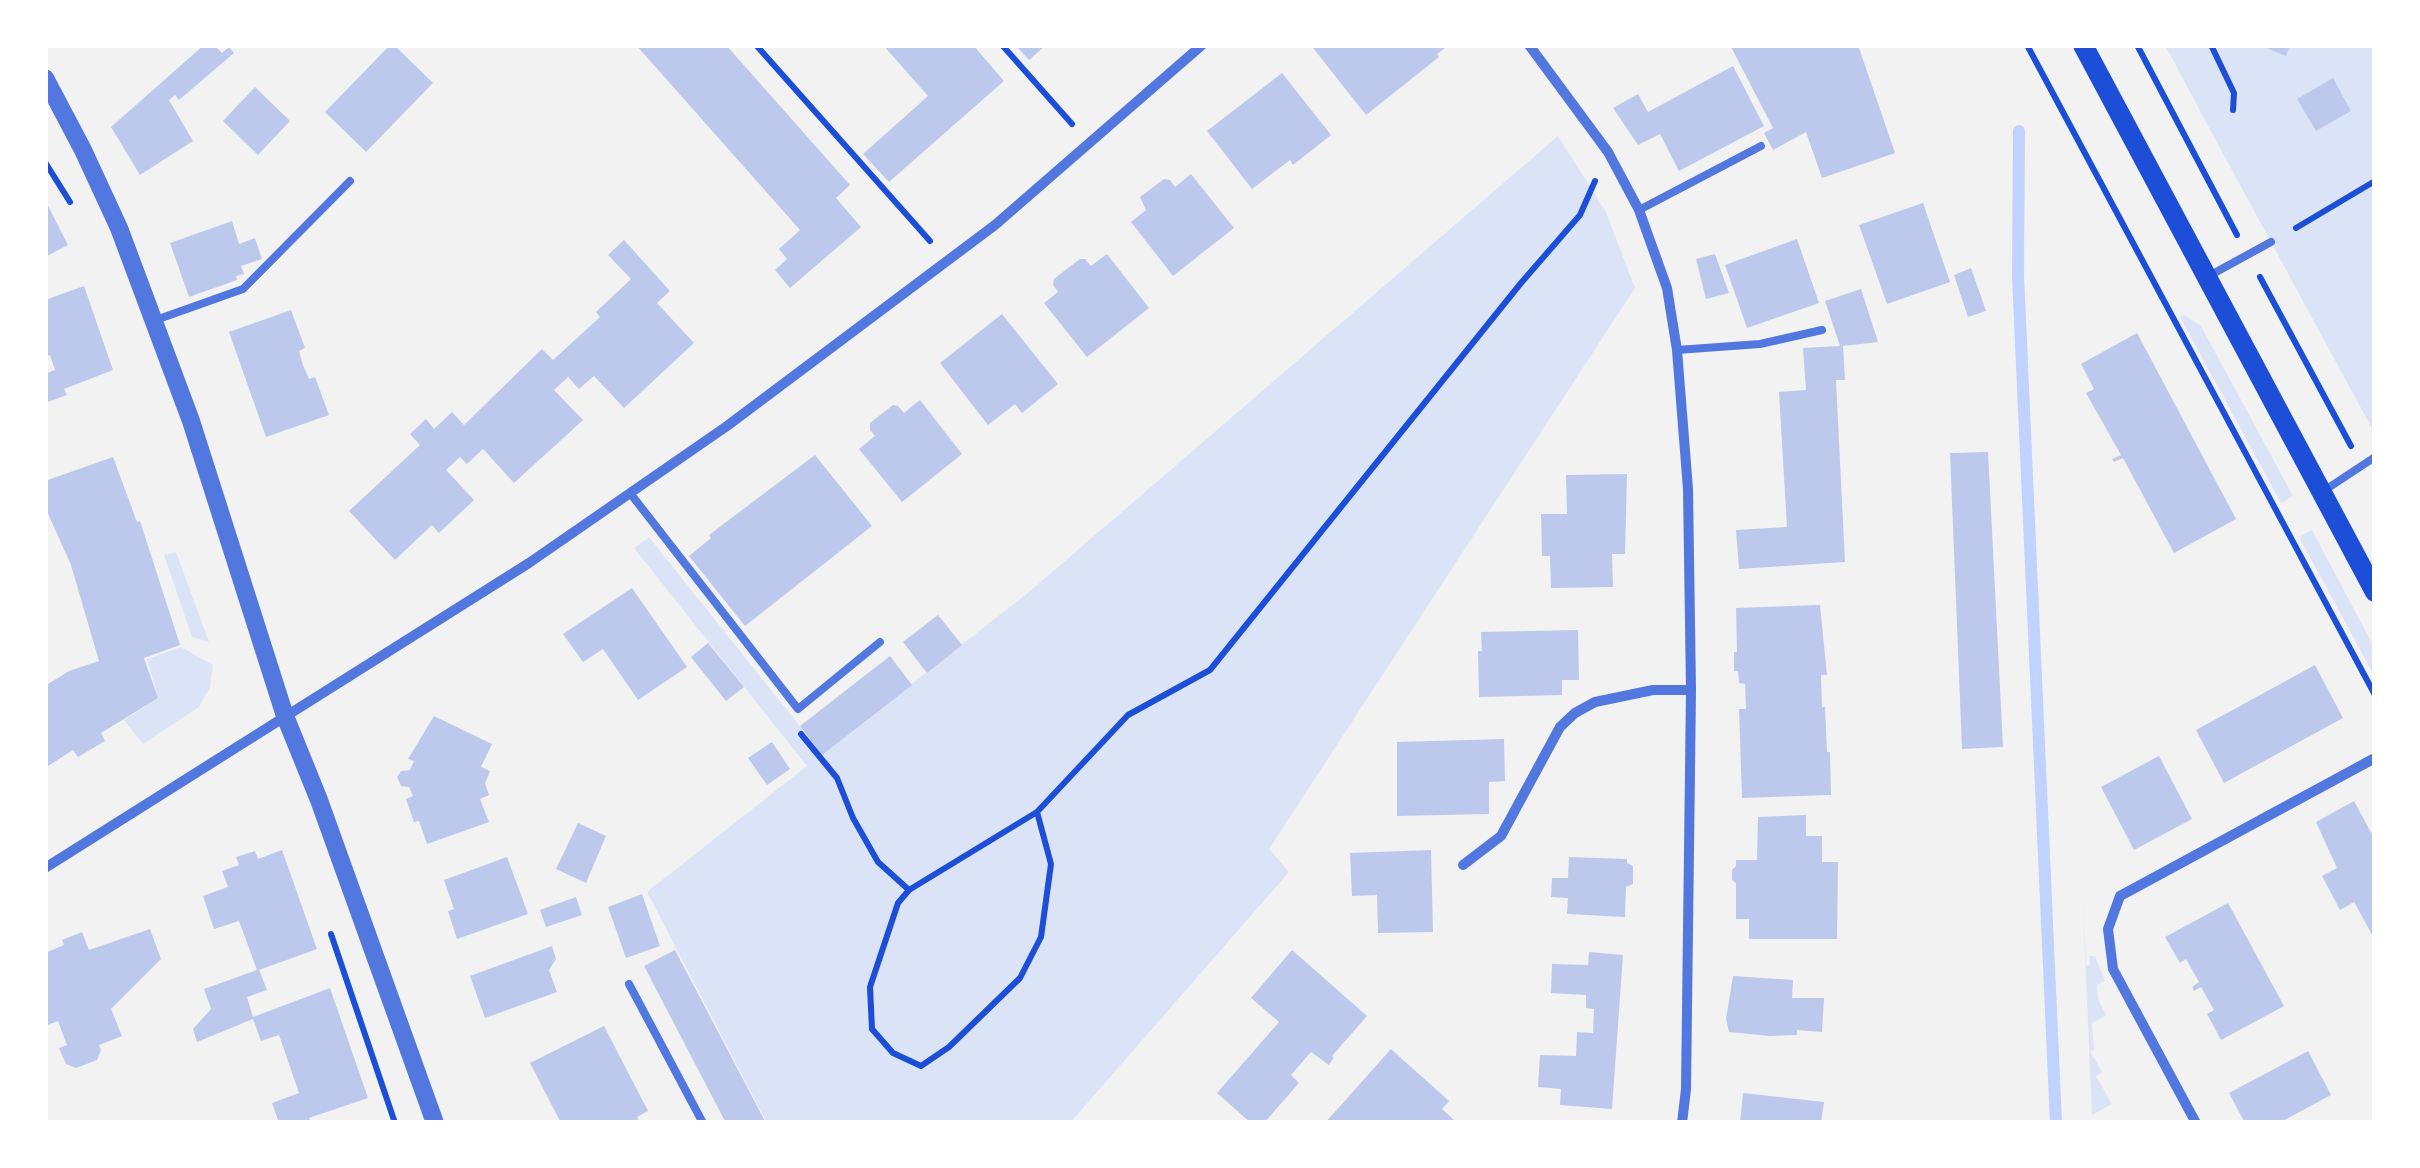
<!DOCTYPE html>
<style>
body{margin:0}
#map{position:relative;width:2420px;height:1168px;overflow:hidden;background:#f2f2f2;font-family:"Work Sans",sans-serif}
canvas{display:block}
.frame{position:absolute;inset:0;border:48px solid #fff;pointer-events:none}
</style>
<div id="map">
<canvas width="2420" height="1168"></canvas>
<div class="frame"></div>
</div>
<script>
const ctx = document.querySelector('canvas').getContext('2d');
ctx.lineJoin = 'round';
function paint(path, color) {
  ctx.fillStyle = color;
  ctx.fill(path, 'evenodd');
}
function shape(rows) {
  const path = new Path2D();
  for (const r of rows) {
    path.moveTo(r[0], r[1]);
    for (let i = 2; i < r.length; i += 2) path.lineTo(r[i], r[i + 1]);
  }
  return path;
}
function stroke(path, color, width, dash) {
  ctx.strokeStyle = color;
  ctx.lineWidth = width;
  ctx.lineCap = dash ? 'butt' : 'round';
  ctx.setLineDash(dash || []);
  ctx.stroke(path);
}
paint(shape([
 [2165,45,2375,45,2375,434,2207,124],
 [1558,136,1606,212,1635,288,1269,849,1289,872,1070,1123,767,1123,647,892,807,766,634,548,649,537,822,754,1029,592],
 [2184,315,2201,326,2293,496,2281,503,2180,317],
 [2312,530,2375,649,2375,677,2299,537],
 [176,552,209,642,192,637,164,555],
 [181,647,213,665,210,687,199,707,143,744,124,720,158,698,147,659],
 [2082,889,2082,888,2086,966,2090,965,2090,956,2095,956,2105,981,2097,985,2098,999,2106,1015,2092,1023,2094,1050,2090,1051,2102,1072,2096,1076,2112,1104,2092,1115]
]), '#dbe4f7');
stroke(shape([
 [2019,131,2018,276,2056,1123]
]), '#bfd3fe', 12);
paint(shape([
 [204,45,214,45,222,53,229,47,234,53,179,100,175,95,169,100,193,141,140,175,111,127],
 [390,45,394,45,433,83,366,152,325,112],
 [636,45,726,45,850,185,836,198,861,227,790,288,775,270,787,259,779,249,800,230],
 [883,45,973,45,1004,81,889,182,863,154,928,96],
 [1015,45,1046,45,1029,60],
 [1316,45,1449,45,1437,54,1439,57,1366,115,1313,48],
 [1730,45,1858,45,1895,153,1822,178,1806,132,1773,150,1764,133,1773,128],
 [2259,45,2290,45,2286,56],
 [1733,66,1764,126,1679,171,1660,134,1638,145,1613,108,1638,94,1648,112],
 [1282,73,1331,135,1293,165,1290,160,1252,189,1207,131],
 [2333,78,2351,111,2316,131,2297,99],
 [255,87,290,121,258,155,223,121],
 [1191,174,1234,228,1173,276,1131,222,1146,210,1140,197,1164,179,1170,180,1175,187],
 [45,200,68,245,45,257],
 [1923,203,1950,282,1887,304,1859,225],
 [232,221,239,244,255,238,262,259,241,266,244,274,236,276,237,280,189,297,170,243],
 [1797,239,1819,303,1747,328,1725,265],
 [624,240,670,291,657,303,694,343,624,408,594,376,579,389,568,377,554,390,583,420,514,483,483,449,467,464,460,457,446,470,474,500,439,533,432,525,395,560,349,511,420,445,410,434,426,419,434,429,452,412,464,425,542,349,553,360,600,317,596,312,631,279,608,255],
 [1107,254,1149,308,1087,357,1044,303,1058,292,1053,285,1054,279,1068,268,1080,259,1085,259,1091,266],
 [1715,254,1729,293,1706,299,1696,259],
 [1971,268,1986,311,1968,317,1954,275],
 [84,286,113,370,64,389,67,395,45,403,45,374,55,370,50,355,45,357,45,300],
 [1861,289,1878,342,1843,346,1845,380,1836,380,1845,562,1739,569,1736,530,1787,527,1779,392,1806,390,1803,348,1840,346,1825,301],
 [291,310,305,348,299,351,303,365,309,379,315,377,329,415,266,437,229,332],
 [1002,314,1058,384,1022,413,1015,404,988,425,940,363],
 [2137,333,2236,519,2174,553,2123,458,2114,462,2112,459,2121,455,2086,393,2094,389,2081,364],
 [920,400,962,454,902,502,859,449,875,436,870,430,870,423,893,405,898,406,904,413],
 [1988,452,2003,747,1962,749,1950,453],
 [815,455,872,526,745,626,689,556,711,538,709,535],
 [113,457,137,522,140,521,180,645,144,658,158,698,101,733,105,741,78,757,73,750,45,768,45,686,69,671,99,661,71,565,45,507,45,481],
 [1627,474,1625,554,1612,554,1613,587,1551,588,1550,556,1542,556,1541,514,1567,514,1566,475],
 [632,588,687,667,638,700,603,649,583,662,563,634],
 [1820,605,1827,675,1821,675,1822,707,1825,707,1827,752,1830,752,1831,795,1742,798,1739,709,1746,709,1745,684,1739,683,1738,671,1734,671,1734,652,1737,652,1736,608],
 [938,615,962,645,927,673,903,642],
 [1578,630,1579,680,1562,680,1562,695,1479,697,1478,651,1482,651,1481,632],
 [708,643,744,687,726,701,691,657],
 [890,656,912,685,822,755,800,726],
 [2315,665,2343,718,2224,783,2196,730],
 [434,716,492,744,481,767,490,771,485,783,489,795,480,799,489,822,427,844,419,821,414,822,406,799,413,796,409,787,401,786,397,777,401,771,410,770,414,761,408,759],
 [1504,739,1505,781,1489,782,1489,814,1397,816,1397,742],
 [772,742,790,769,767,785,748,758],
 [2159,756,2192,819,2134,850,2101,787],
 [2354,801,2375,840,2375,940,2354,902,2340,910,2322,876,2337,868,2316,822],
 [1806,815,1806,836,1822,836,1822,862,1838,862,1837,939,1749,939,1749,919,1736,919,1736,883,1732,880,1732,870,1736,866,1736,860,1757,860,1758,817],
 [578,823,606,836,586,883,556,869],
 [282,850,317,949,259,970,267,990,247,997,253,1017,330,988,368,1098,309,1118,311,1123,279,1123,272,1103,299,1093,279,1035,261,1041,253,1019,197,1042,193,1029,211,1009,204,989,257,970,239,921,214,929,203,896,228,887,222,871,239,865,236,857,255,851,258,859],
 [1431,850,1433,932,1378,933,1377,895,1352,896,1350,853],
 [507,857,528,914,457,939,448,911,454,909,444,880],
 [1569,857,1627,859,1627,863,1633,866,1633,884,1626,887,1625,917,1567,914,1568,898,1551,897,1552,878,1568,878],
 [642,894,660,946,626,958,608,907],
 [576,897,582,915,546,927,540,910],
 [2228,903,2284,1006,2221,1040,2207,1014,2214,1010,2201,987,2194,991,2192,987,2199,982,2186,959,2180,963,2165,937],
 [150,929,161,959,111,1009,122,1036,99,1045,101,1050,97,1060,76,1068,66,1064,59,1048,67,1045,58,1021,45,1026,45,953,64,945,62,940,82,932,89,950],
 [552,946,556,959,549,970,557,992,485,1018,470,976],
 [675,950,766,1123,726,1123,644,966],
 [1292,950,1367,1016,1332,1056,1334,1057,1329,1065,1311,1052,1291,1075,1299,1083,1264,1123,1251,1123,1217,1093,1279,1022,1251,998],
 [1589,952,1623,955,1612,1109,1560,1105,1561,1089,1538,1087,1540,1055,1576,1056,1577,1032,1593,1033,1594,1009,1586,1008,1586,995,1551,993,1552,964,1588,965],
 [1733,976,1793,980,1792,998,1824,998,1822,1032,1797,1030,1797,1035,1770,1036,1729,1032,1726,1019],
 [604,1026,648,1111,637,1117,640,1123,561,1123,530,1063],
 [1391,1049,1449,1101,1442,1109,1457,1123,1325,1123],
 [2308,1051,2331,1095,2279,1123,2245,1123,2229,1093],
 [1743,1093,1824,1102,1821,1123,1740,1123]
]), '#bdc9ec');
stroke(shape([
 [756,45,930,241],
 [1002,45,1072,124],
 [2027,45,2375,695],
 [2137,45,2237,235],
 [2211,45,2234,93,2233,110],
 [45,162,70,202],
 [2296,228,2375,181],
 [2260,277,2351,446],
 [801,734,837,778,853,818,878,862,909,890,1037,812,1128,715,1210,670,1521,283,1580,215,1595,181],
 [909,890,898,903,870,987,872,1029,893,1053,921,1066,949,1047,1020,978,1041,937,1051,864,1037,812],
 [331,934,395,1123]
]), '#1d4ed8', 6);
stroke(shape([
 [1639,210,1761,146],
 [2207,277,2271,242],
 [153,321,243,289,350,181],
 [1677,350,1760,344,1822,330],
 [2322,492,2375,457],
 [630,493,798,709,880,642],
 [629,984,703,1123]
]), '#5277de', 8);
stroke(shape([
 [1529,45,1608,152,1639,210,1667,288,1677,350,1688,489,1691,690,1686,1089,1682,1123],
 [1463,865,1501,836,1560,727,1575,713,1595,702,1653,690,1691,690],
 [45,868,529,563,727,426,995,225,1202,45],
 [2196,1123,2113,969,2108,929,2120,896,2375,758]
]), '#5277de', 10);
stroke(shape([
 [45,78,83,150,119,228,191,421,285,716,319,800,435,1123]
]), '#5277de', 18);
stroke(shape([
 [2083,45,2375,592]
]), '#1d4ed8', 20);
</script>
